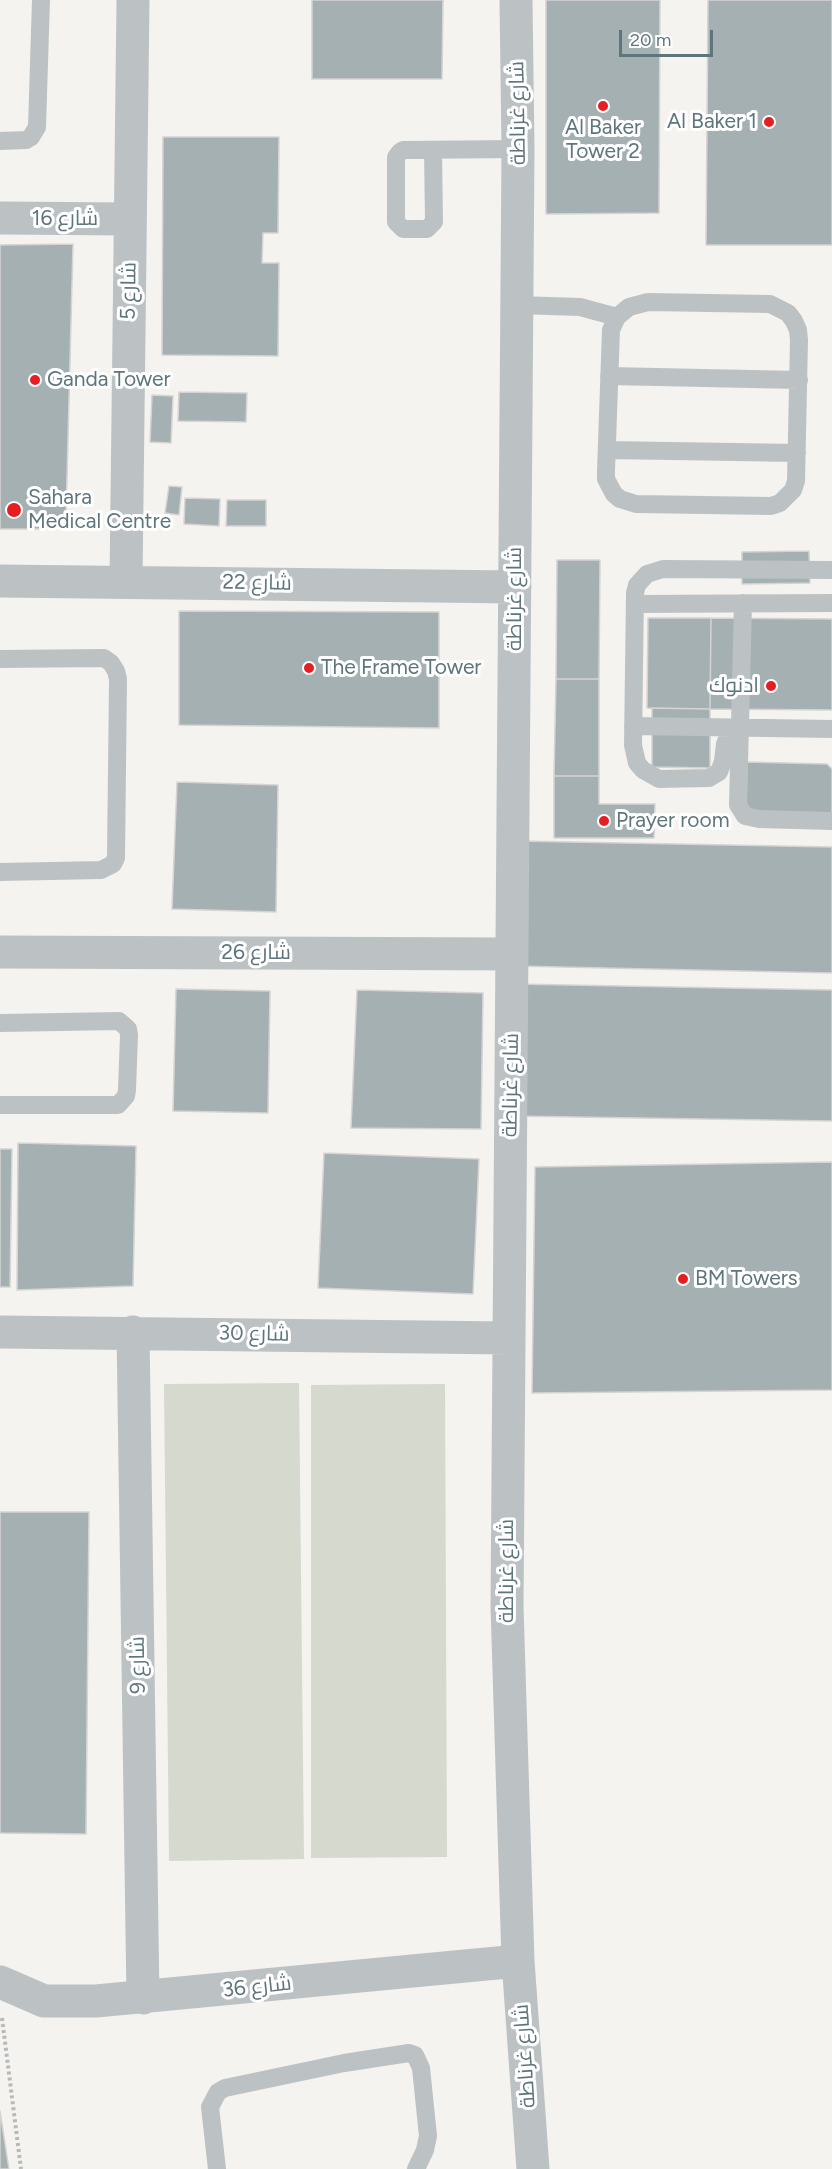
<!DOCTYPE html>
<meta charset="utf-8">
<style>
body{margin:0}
#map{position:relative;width:832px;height:2169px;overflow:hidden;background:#f4f3ef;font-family:Figtree,sans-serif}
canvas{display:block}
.scale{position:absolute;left:619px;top:30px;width:94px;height:27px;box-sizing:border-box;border:3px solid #5e767b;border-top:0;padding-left:8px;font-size:18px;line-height:21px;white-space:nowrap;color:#5e767b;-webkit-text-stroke:4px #fff;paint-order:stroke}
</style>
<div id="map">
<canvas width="832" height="2169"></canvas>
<div class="scale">20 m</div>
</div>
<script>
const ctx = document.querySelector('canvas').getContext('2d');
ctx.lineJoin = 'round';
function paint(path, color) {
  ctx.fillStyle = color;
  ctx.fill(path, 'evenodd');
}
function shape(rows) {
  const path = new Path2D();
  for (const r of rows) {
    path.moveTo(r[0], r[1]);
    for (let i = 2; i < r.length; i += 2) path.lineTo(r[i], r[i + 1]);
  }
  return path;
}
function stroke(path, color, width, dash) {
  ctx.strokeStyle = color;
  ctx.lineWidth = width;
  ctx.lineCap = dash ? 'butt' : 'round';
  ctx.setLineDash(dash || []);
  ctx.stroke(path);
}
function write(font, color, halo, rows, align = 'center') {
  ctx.font = font + ' Figtree,Cairo,sans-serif';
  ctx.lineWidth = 6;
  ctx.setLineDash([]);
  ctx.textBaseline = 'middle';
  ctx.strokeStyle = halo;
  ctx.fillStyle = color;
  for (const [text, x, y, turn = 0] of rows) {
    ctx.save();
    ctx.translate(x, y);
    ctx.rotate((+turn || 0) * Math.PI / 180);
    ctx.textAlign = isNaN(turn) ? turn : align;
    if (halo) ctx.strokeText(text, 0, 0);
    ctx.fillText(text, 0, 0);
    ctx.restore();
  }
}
paint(shape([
 [299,1383,304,1859,169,1861,164,1384],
 [445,1384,447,1857,311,1858,311,1385]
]), '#d5d9ce');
const building = shape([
 [312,0,443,0,442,79,312,79,312,0],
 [546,0,660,0,659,213,546,214,546,0],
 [708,0,832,0,832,245,706,245,708,0],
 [163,137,279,137,278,233,263,233,262,263,279,263,278,356,162,355,163,137],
 [73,244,66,516,54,529,0,529,0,245,73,244],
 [179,392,247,393,246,422,178,421,179,392],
 [152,395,173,396,171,443,150,442,152,395],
 [169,486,182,487,179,515,165,513,169,486],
 [185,498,220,499,219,526,184,524,185,498],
 [227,500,266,500,266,526,226,526,227,500],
 [809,551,810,583,742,584,742,552,809,551],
 [557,560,600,560,599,679,556,679,557,560],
 [179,611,439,612,439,728,179,725,179,611],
 [648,618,711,618,710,709,647,708,648,618],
 [711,618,832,619,832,710,710,709,711,618],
 [556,679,599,679,599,776,554,776,556,679],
 [652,708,710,709,710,768,652,767,652,708],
 [747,762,827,764,832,769,832,814,746,811,747,762],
 [554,776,599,776,599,804,655,804,654,838,554,838,554,776],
 [177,782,278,785,276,912,172,909,177,782],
 [518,841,832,847,832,973,515,966,518,841],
 [514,984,832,990,832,1121,512,1116,514,984],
 [176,989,270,991,268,1113,173,1111,176,989],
 [357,990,483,993,481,1129,351,1128,357,990],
 [18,1143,136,1146,133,1286,17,1290,18,1143],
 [0,1149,12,1149,10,1287,0,1287,0,1149],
 [324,1153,479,1159,473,1294,318,1288,324,1153],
 [832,1162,832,1390,532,1393,535,1167,832,1162],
 [0,1512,89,1512,86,1834,0,1833,0,1512],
 [0,2111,9,2169,0,2169,0,2111]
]);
paint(building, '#a5b0b2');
stroke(building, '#d5d4d2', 1.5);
stroke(shape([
 [2,2018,21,2169]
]), '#b6babb', 4, [3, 3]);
stroke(shape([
 [0,141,26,140,31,137,37,127,41,0],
 [433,150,434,222,427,229,403,229,396,222,396,157,400,152,403,150,518,149],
 [648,302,770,304,788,313,794,321,798,330,799,340,796,481,793,490,780,503,771,506,636,504,620,499,614,494,606,479,606,471,611,330,617,317,629,307,648,302],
 [517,305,580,307,617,317],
 [609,376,799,380],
 [607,450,797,453],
 [743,603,738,805,745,816,759,819,832,821],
 [635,604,832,603],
 [0,659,104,658,111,663,116,671,118,679,116,858,113,864,101,870,0,872],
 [633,726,832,729],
 [740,729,729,735,725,744,723,761,719,772,709,778,659,779,643,770,637,763,633,745,635,593,637,585,647,574,663,569,832,570],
 [0,1023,119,1021,128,1029,129,1035,127,1090,126,1096,118,1105,0,1105],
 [217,2169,210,2107,218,2092,225,2088,344,2063,409,2053,415,2055,421,2068,428,2136,425,2150,416,2169]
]), '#bcc2c4', 18);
stroke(shape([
 [516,0,518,149,507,1606,518,1961,533,2169],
 [0,218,130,219],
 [0,581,515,587],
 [126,582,133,0],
 [0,952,512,954],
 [0,1332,509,1338],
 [133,1332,143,1998],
 [0,1982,44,2001,96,2001,518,1961]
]), '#bcc2c4', 33);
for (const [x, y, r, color] of [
 [603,106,6,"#e61d21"],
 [769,122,6,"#e61d21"],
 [35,380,6,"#e61d21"],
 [14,510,8,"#e61d21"],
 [309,668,6,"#e61d21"],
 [771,686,6,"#e61d21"],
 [604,821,6,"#e61d21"],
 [683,1279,6,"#e61d21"]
]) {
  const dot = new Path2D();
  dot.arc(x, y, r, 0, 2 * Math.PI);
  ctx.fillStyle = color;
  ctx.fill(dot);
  stroke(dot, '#fff', 2);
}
write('21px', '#5e767b', '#fff', [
 ["شارع غرناطة",518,113,-91],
 ["شارع 16",65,219],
 ["شارع 5",129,291,-89],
 ["شارع 22",257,583,1],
 ["شارع غرناطة",515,599,-90],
 ["شارع 26",256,953],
 ["شارع غرناطة",511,1085,-89],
 ["شارع 30",254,1334,1],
 ["شارع غرناطة",507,1571,-90],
 ["شارع 9",138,1665,-91],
 ["شارع 36",257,1987,-6],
 ["شارع غرناطة",525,2056,-94]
]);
write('21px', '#5e767b', '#fff', [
 ["Al Baker 1",757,122,"right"],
 ["Al Baker",603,128,"center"],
 ["Tower 2",603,152,"center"],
 ["Ganda Tower",47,380],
 ["Sahara",28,498],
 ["Medical Centre",28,522],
 ["The Frame Tower",321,668],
 ["ادنوك",759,686,"right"],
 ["Prayer room",616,821],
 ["BM Towers",695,1279]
], 'left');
</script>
